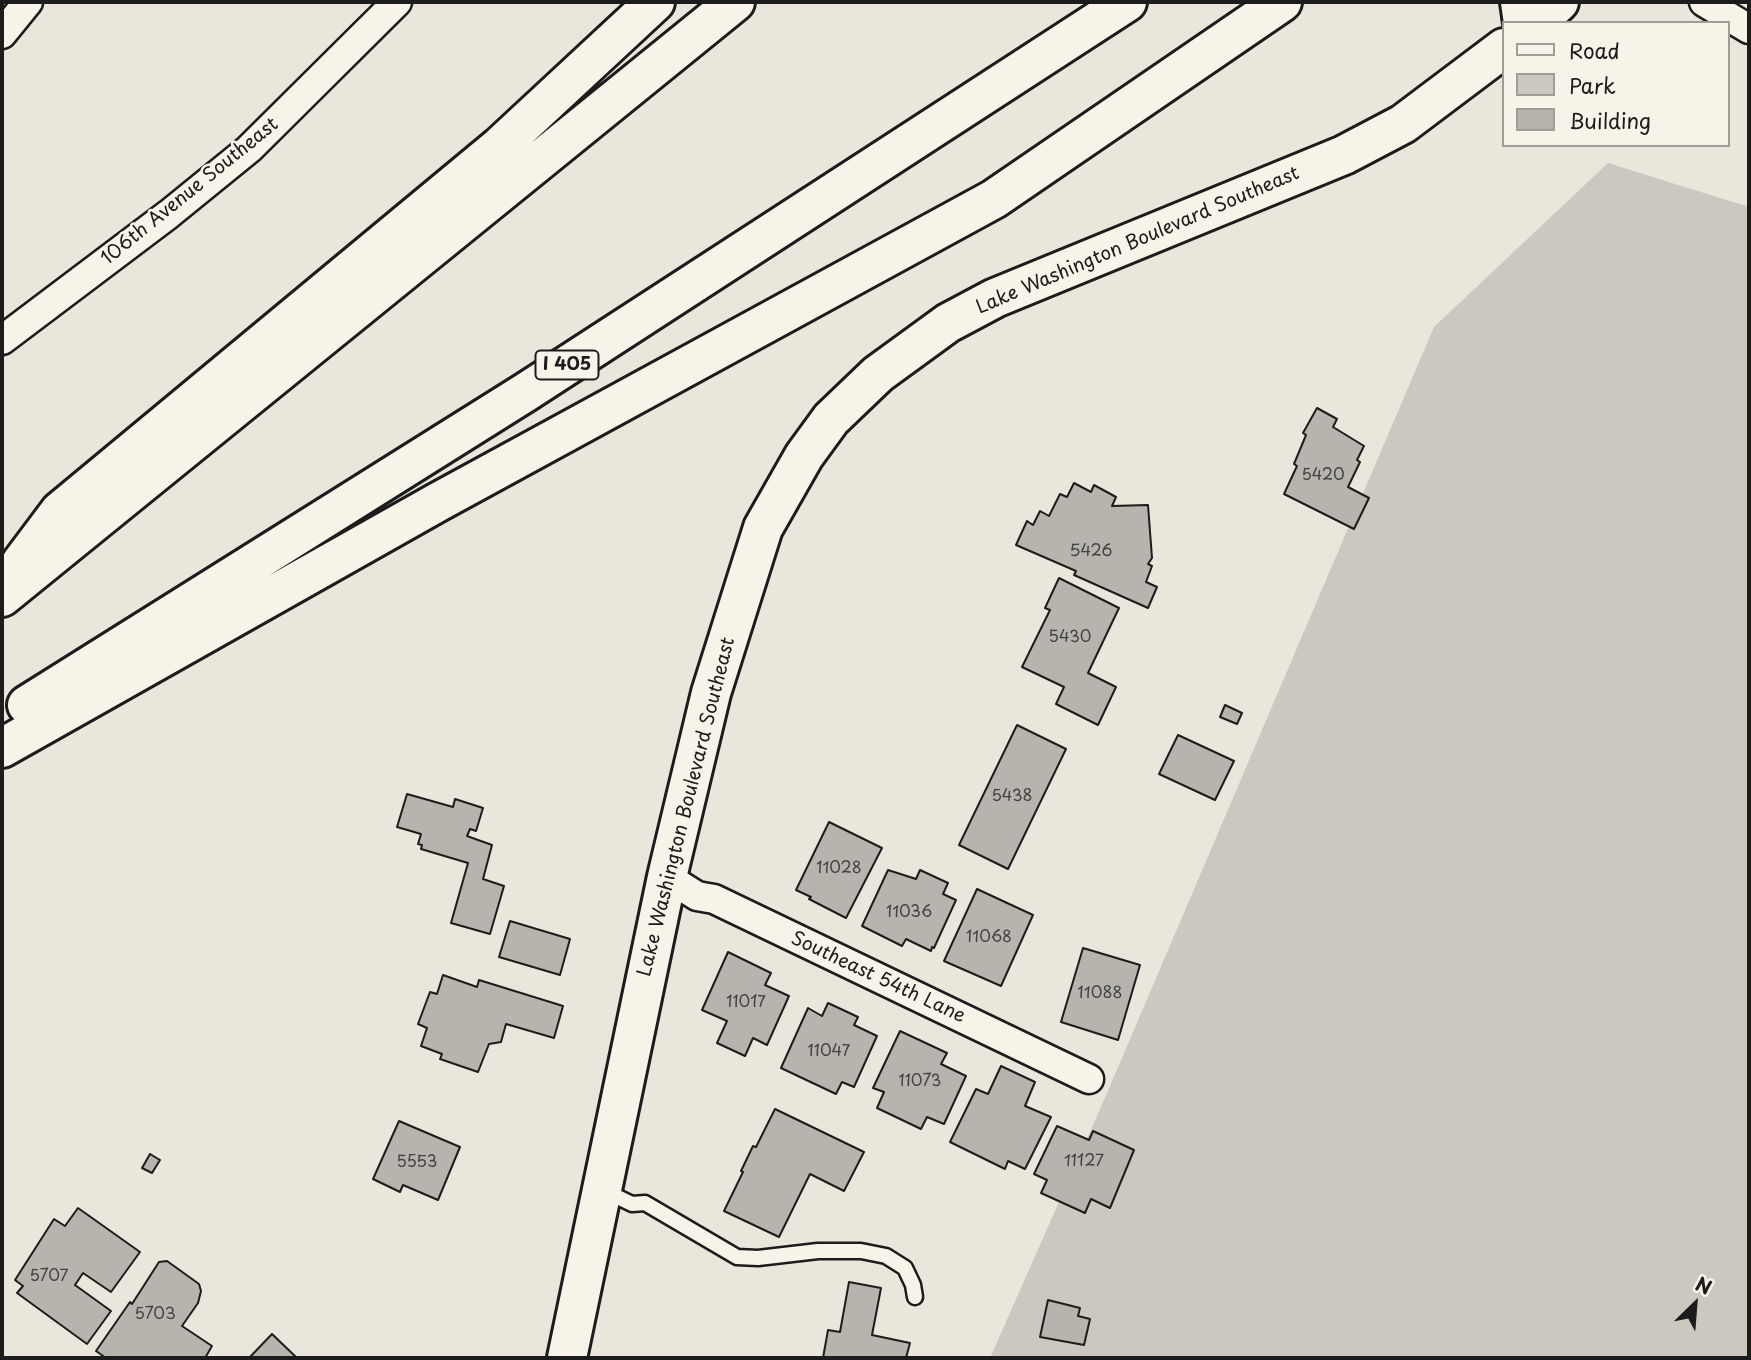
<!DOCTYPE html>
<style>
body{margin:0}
#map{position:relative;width:1751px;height:1360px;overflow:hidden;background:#eae6dc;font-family:"Playpen Sans",sans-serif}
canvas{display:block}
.frame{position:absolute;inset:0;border:4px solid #1c1c1c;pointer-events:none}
.legend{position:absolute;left:1502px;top:21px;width:228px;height:126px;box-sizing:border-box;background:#f7f3e8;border:2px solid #9f9d96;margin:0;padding:9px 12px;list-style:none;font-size:21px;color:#1c1c1c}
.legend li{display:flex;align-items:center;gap:14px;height:35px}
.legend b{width:35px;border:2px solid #9f9d96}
.north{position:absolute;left:1660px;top:1269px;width:70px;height:70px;-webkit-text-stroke:5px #f7f3e8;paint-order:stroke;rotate:25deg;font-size:19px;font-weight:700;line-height:28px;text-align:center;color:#1c1c1c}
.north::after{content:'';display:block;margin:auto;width:24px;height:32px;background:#1c1c1c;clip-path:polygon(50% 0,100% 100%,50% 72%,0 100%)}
</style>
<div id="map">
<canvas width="1751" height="1360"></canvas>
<div class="frame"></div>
<ul class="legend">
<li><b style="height:9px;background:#f7f3e8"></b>Road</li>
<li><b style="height:19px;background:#ccc8c0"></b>Park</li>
<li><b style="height:19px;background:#b6b4ac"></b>Building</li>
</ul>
<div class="north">N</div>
</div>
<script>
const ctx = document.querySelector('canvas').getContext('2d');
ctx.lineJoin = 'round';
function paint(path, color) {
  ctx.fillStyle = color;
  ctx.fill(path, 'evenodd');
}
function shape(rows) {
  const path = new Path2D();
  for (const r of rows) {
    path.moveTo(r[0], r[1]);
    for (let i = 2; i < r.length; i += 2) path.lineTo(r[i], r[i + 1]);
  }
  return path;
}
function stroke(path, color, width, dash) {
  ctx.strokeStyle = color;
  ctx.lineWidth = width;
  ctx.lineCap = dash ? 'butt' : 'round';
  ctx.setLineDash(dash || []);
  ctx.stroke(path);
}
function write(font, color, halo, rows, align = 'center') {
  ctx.font = font + ' "Playpen Sans",sans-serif';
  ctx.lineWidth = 5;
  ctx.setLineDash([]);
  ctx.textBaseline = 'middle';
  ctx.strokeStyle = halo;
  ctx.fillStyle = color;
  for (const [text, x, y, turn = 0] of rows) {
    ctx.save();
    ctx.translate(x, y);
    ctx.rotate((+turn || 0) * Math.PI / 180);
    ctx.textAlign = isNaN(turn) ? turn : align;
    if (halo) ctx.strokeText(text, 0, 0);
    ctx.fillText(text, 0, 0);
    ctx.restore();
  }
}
paint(shape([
 [1608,163,1749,207,1749,1358,990,1358,1104,1100,1434,327]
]), '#ccc8c0');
const building = shape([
 [1317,408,1337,419,1333,427,1364,446,1357,460,1360,462,1348,487,1369,498,1354,529,1284,494,1297,466,1294,464,1306,435,1303,433,1317,408],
 [1074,483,1091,492,1094,485,1116,497,1112,506,1148,505,1152,558,1148,564,1152,566,1146,582,1157,587,1148,608,1074,575,1076,571,1016,545,1027,521,1033,525,1040,511,1049,516,1060,494,1067,497,1074,483],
 [1059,578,1119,608,1088,673,1116,687,1098,725,1056,704,1064,687,1022,667,1050,610,1045,608,1059,578],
 [1225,705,1242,713,1237,724,1220,717,1225,705],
 [1017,725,1066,749,1008,869,959,845,1017,725],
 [1178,735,1234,761,1215,800,1159,774,1178,735],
 [407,794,453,807,455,799,483,808,476,831,470,829,467,836,492,845,483,879,504,886,490,934,451,923,468,863,421,849,422,845,418,844,421,834,397,827,407,794],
 [829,822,882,848,846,918,809,899,811,897,796,890,829,822],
 [888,870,916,879,920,870,948,883,943,894,956,900,934,948,932,947,931,951,906,939,902,946,862,926,888,870],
 [977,889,1033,915,1001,986,944,961,977,889],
 [510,921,570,939,560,975,499,957,510,921],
 [1083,948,1140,965,1118,1040,1061,1022,1083,948],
 [728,952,771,973,765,985,789,996,767,1045,753,1038,745,1056,717,1043,727,1021,702,1010,728,952],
 [443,975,477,987,479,980,563,1006,554,1038,506,1024,501,1042,489,1044,478,1072,440,1059,442,1054,421,1046,427,1028,418,1024,430,992,437,994,443,975],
 [828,1003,858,1017,854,1025,877,1036,854,1087,842,1082,836,1094,781,1068,808,1008,822,1016,828,1003],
 [900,1031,947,1053,941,1064,966,1076,944,1124,927,1117,921,1129,877,1108,884,1092,873,1088,900,1031],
 [1001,1066,1035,1082,1025,1106,1051,1117,1025,1169,1008,1161,1005,1169,950,1142,976,1089,988,1094,1001,1066],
 [775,1109,864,1152,844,1191,810,1174,779,1237,724,1211,743,1172,741,1171,753,1146,756,1147,775,1109],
 [399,1121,460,1147,438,1200,403,1185,400,1192,373,1179,399,1121],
 [1057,1126,1089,1140,1093,1131,1134,1150,1110,1208,1091,1199,1085,1213,1041,1193,1047,1180,1034,1174,1057,1126],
 [150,1154,160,1160,152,1173,142,1168,150,1154],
 [78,1208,140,1252,111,1292,83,1273,75,1285,111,1311,87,1344,17,1293,23,1286,15,1280,54,1219,65,1226,78,1208],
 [167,1261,199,1284,201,1291,198,1303,182,1326,212,1346,205,1358,106,1358,96,1351,130,1302,132,1304,159,1262,167,1261],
 [849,1282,881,1288,872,1335,910,1343,906,1358,823,1358,828,1330,840,1332,849,1282],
 [1048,1300,1080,1308,1078,1316,1090,1319,1084,1345,1040,1337,1048,1300],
 [272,1334,297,1358,249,1358,272,1334]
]);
paint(building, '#b6b4ac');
stroke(building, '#1c1c1c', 2);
const lane = shape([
 [603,1190,632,1204,645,1203,737,1257,758,1258,818,1251,861,1251,886,1256,905,1268,913,1285,915,1297]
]);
const street = shape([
 [1704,2,1749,29],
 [2,34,28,2],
 [2,340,169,214,249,149,397,2],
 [667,877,697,896,714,899,1089,1079]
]);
const secondary = shape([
 [1536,23,1559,2],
 [567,1358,667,877,711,693,763,528,804,456,831,419,878,374,948,323,995,298,1344,155,1403,124,1504,48]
]);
const highway = shape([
 [1520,2,1523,23],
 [21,563,60,511,500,146,655,2],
 [2,597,735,2],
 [27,705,526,392,1127,2],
 [2,748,438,502,994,199,1282,2]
]);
stroke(lane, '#1c1c1c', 19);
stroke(street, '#1c1c1c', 33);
stroke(secondary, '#1c1c1c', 44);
stroke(highway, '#1c1c1c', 44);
stroke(lane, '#f7f3e8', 14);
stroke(street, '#f7f3e8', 28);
stroke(secondary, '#f7f3e8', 38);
stroke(highway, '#f7f3e8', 38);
write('16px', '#424240', null, [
 ["5420",1323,476],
 ["5426",1091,552],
 ["5430",1070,638],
 ["5438",1012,797],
 ["11028",839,869],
 ["11036",909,913],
 ["11068",989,938],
 ["11088",1100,994],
 ["11017",746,1003],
 ["11047",829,1052],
 ["11073",920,1082],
 ["11127",1084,1162],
 ["5553",417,1163],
 ["5707",49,1277],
 ["5703",155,1315]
]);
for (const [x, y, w] of [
 [567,365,63]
]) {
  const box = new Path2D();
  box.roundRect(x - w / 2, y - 14.5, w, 29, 5);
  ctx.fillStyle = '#f7f3e8';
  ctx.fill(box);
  stroke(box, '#1c1c1c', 2);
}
write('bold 18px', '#1c1c1c', null, [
 ["I 405",567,365]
]);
write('19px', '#1c1c1c', '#f7f3e8', [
 ["106th Avenue Southeast",190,192,-39],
 ["Lake Washington Boulevard Southeast",1138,241,-23],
 ["Lake Washington Boulevard Southeast",687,807,-76],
 ["Southeast 54th Lane",878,978,25]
]);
</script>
